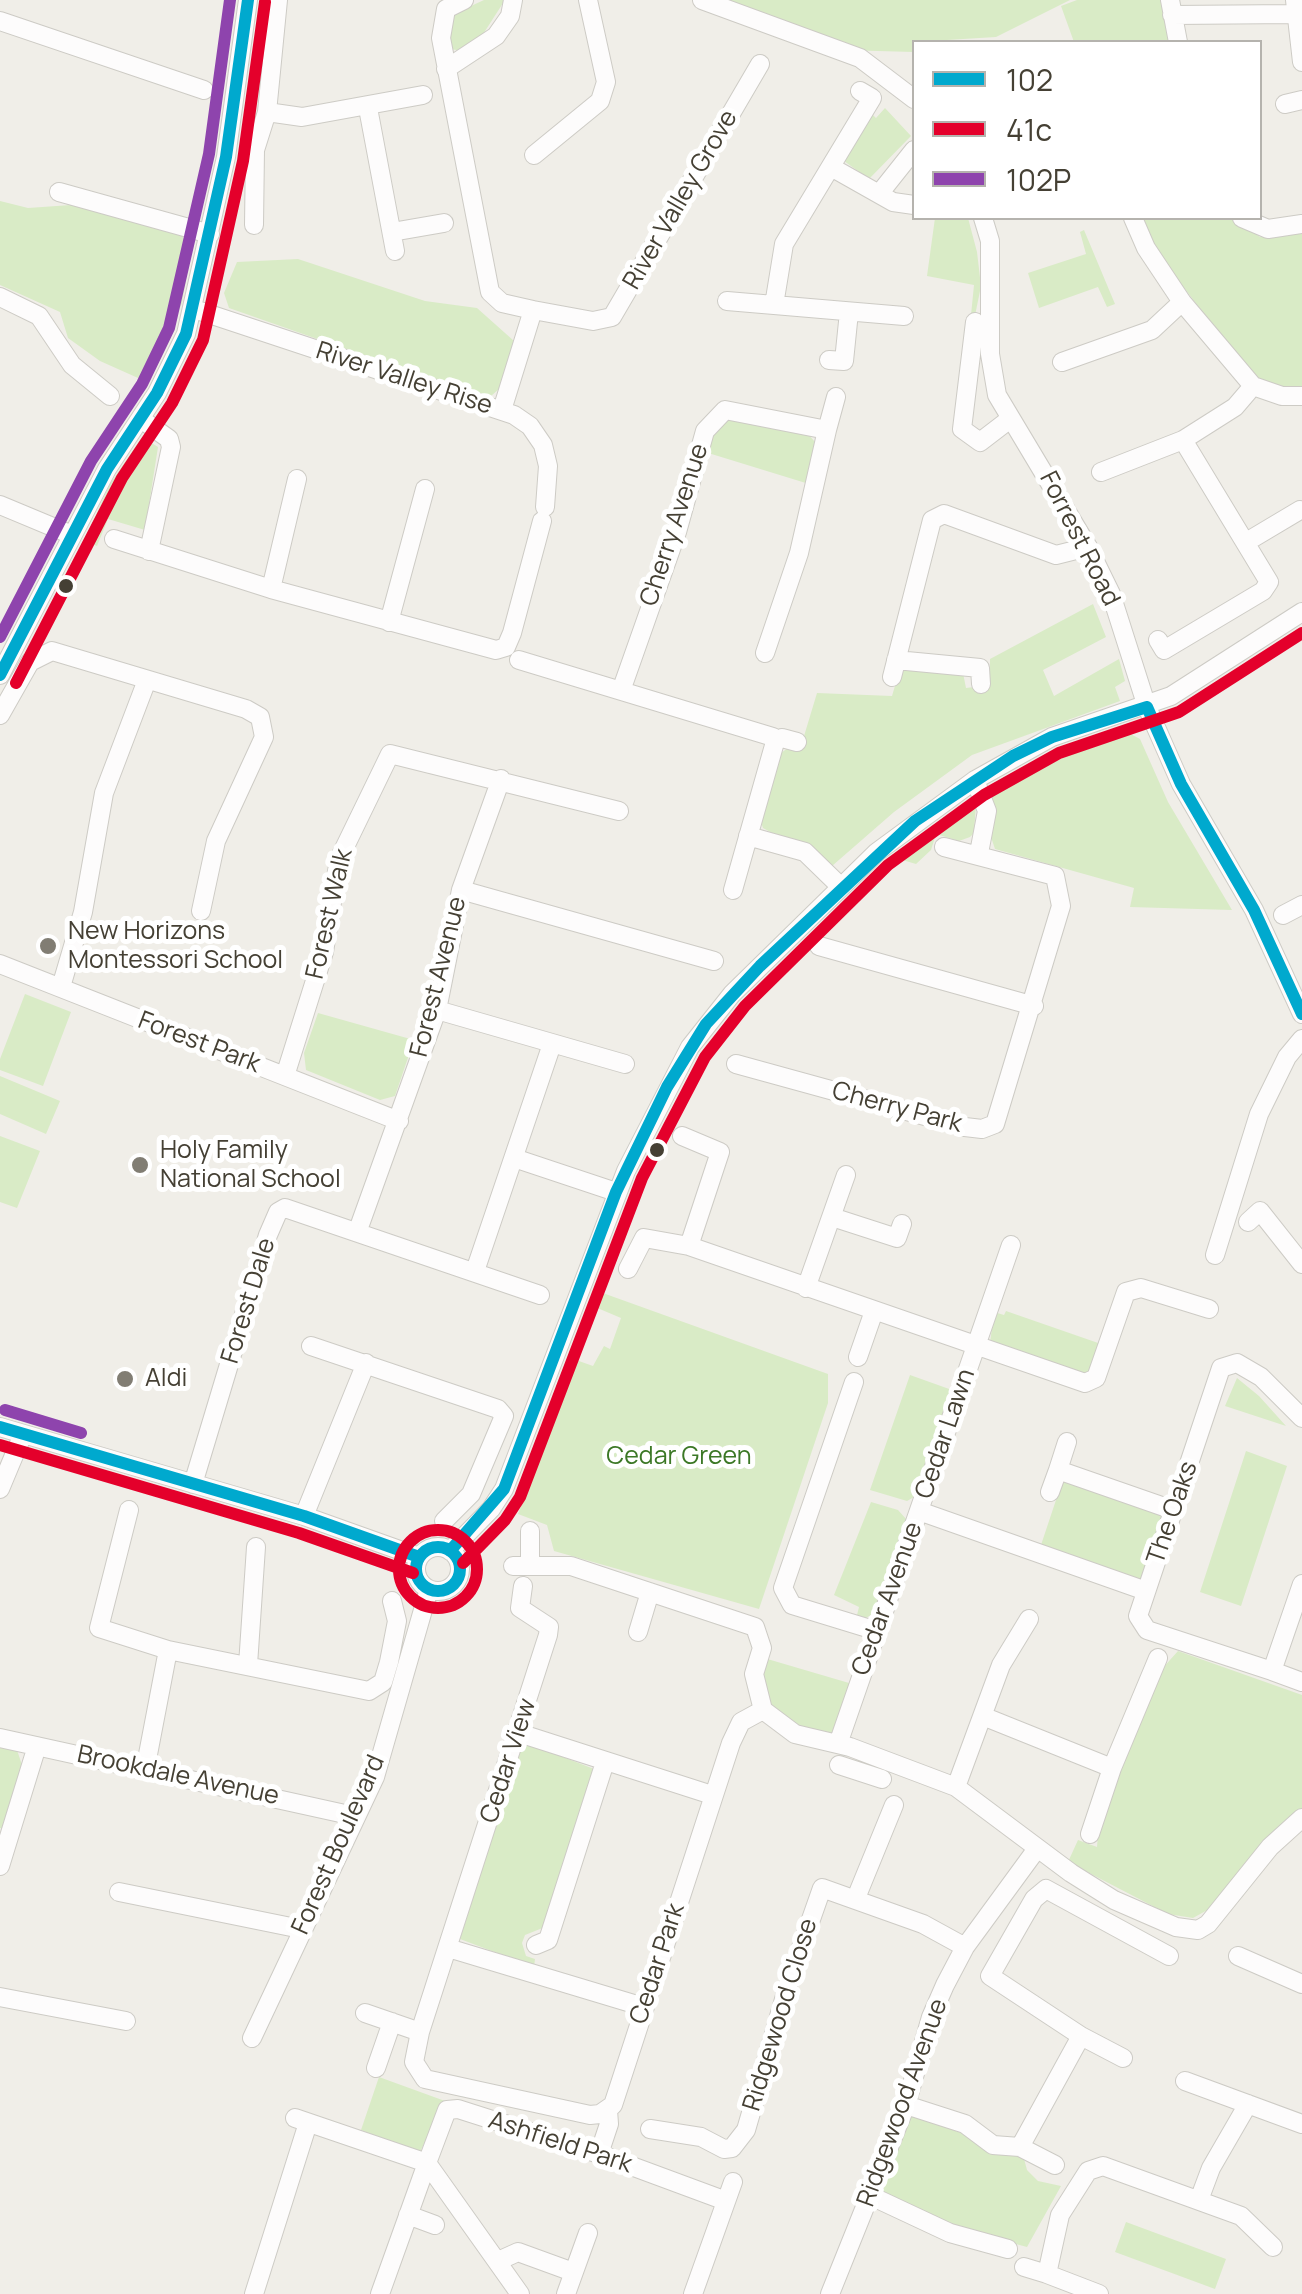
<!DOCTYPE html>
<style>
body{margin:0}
#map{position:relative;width:1302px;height:2294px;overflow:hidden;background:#f0eee8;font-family:Manrope,sans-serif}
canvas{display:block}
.legend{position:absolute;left:912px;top:40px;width:350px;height:180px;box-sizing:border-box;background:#fff;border:2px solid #b5b3ae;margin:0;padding:12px 18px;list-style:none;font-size:30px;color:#454034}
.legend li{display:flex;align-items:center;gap:20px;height:50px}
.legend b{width:50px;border:2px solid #b5b3ae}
</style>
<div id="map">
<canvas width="1302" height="2294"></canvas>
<ul class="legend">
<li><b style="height:12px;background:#00a9ce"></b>102</li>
<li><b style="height:12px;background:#e4002b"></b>41c</li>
<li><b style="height:12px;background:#8e44ad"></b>102P</li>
</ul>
</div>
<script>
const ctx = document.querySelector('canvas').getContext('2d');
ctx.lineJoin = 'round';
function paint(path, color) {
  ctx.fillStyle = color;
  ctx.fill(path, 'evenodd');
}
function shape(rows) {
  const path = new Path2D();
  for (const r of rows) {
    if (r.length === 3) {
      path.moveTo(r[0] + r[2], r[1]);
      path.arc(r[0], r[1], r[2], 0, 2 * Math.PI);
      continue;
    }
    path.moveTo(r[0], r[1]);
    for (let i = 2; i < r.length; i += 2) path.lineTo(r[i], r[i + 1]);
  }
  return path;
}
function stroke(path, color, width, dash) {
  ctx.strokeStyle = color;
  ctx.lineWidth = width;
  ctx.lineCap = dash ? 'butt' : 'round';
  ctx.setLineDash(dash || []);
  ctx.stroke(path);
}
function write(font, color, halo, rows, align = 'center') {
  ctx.font = font + ' Manrope,sans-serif';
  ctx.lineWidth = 10;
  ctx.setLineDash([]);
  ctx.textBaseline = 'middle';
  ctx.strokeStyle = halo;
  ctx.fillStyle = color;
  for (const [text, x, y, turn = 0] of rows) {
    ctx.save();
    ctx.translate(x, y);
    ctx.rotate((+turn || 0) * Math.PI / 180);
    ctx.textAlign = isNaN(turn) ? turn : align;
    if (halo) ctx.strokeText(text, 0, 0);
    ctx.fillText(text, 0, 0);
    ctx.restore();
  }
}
paint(shape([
 [484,0,505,0,478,42,463,51,450,49,447,17],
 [703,0,1070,0,996,37,914,42,914,52,841,50],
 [1077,0,1164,0,1171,42,1074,42,1061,6],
 [885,108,911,136,869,179,844,161,870,112,876,118],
 [0,201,28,208,85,204,181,235,187,242,191,252,182,303,147,382,100,361,68,338,60,312,0,285],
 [935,218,968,218,977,252,981,286,967,355,974,285,927,276],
 [1140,218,1234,218,1260,237,1302,231,1302,389,1268,387,1250,374,1155,250],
 [1084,230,1115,304,1107,307,1098,287,1039,308,1028,273,1086,254,1080,232],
 [298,259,425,301,477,308,514,341,499,389,491,396,434,380,229,308,224,293,237,262],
 [727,419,808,434,815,442,809,484,705,452,714,431],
 [142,437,158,447,145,530,108,519,97,546,84,541,110,484],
 [1093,604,1106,637,1043,670,1054,696,1119,659,1125,681,1115,687,1120,701,972,755,894,812,832,866,763,828,760,819,778,755,788,748,801,746,817,693,892,696,900,669,963,673,966,688,990,685,990,659],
 [1125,731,1140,739,1168,802,1232,910,1130,907,1134,888,995,849,990,834,992,794,1015,779],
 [976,804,974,833,970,837,959,841,936,834,931,850,916,864,899,859],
 [25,994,71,1012,43,1086,0,1070,0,1059],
 [318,1013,414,1040,395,1096,380,1100,306,1070,304,1053],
 [0,1076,60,1101,46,1134,0,1114],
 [0,1136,40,1151,17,1208,0,1202],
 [600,1292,828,1374,828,1403,759,1609,554,1551,547,1525,518,1514,576,1360,593,1366,604,1346,610,1349,621,1318,595,1307],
 [1006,1311,1101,1344,1088,1375,990,1343,994,1312,1004,1315],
 [910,1375,952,1390,914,1497,907,1501,870,1490],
 [1237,1378,1259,1396,1286,1426,1225,1406],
 [1246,1451,1287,1466,1241,1606,1200,1592],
 [1063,1479,1159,1513,1163,1520,1142,1579,1134,1581,1040,1548],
 [871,1502,898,1510,907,1520,874,1613,866,1618,857,1615,859,1607,834,1595],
 [1178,1651,1302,1695,1302,1810,1211,1908,1193,1918,1168,1914,1068,1862,1078,1840,1097,1847,1099,1821,1161,1670],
 [764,1658,849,1683,836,1731,830,1735,792,1726,770,1710,759,1671],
 [527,1743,594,1769,545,1927,525,1935,522,1943,526,1956,535,1959,534,1967,460,1939,521,1746],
 [0,1747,17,1750,23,1768,6,1829,0,1828],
 [379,2077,445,2101,419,2154,361,2130],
 [914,2116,1023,2155,1027,2170,1038,2181,1061,2186,1027,2247,945,2225,881,2198,878,2187,903,2121],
 [1126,2222,1226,2259,1215,2289,1115,2252]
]), '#d9ebc6');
const minor = shape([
 [464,0,446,9,441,38,490,292,502,303,533,310,502,410],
 [702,0,860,58,914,99],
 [1170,0,1178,42],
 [1295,0,1302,62],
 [1172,15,1295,14],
 [0,21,204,90],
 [446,69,496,36,510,16,513,0],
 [1285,104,1302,100],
 [368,108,395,251],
 [267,112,302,117,423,95],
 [534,155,600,101,606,82,588,0],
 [831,167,893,202,914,205],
 [59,192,210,234],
 [879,194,914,150],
 [983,218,990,241,990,354,997,395,1088,547,1111,594,1147,707,1181,784,1254,910,1302,1014],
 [1133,218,1146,248,1182,302,1253,386,1282,396,1302,396],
 [1242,218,1268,229,1302,224],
 [254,225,255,150,267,112,278,0],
 [392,232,444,223],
 [0,297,39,316,72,365,110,396],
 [727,301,904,316],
 [774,305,784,244,872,98,860,91],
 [194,309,514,415,530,426,543,445,548,466,545,507],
 [533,310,593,321,612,317,760,64],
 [975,322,962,429,980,442,1010,419],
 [829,360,844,361,849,312],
 [1062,362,1152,330,1182,302],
 [141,419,169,439,171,447,149,551],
 [827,430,836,397],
 [1101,472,1183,440,1235,407,1253,386],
 [0,505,72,535],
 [114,539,271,589,496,650,506,647,512,633,542,521],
 [1248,541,1300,510],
 [271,589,297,479],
 [389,622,425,489],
 [1158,640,1164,650,1263,591,1269,582,1183,440],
 [519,660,773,737,775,742,733,890],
 [896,660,980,668,981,684],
 [0,675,107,469,157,393,186,334,226,157,248,0],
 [892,677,932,520,944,514,1056,555,1088,547],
 [622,688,677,532,705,431,725,410,827,430,799,553,765,653],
 [0,715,30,662,52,651,246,709,260,717,264,737,216,841,201,911],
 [775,742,782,738,797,742],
 [975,780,987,811,979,853],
 [748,836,805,852,841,887],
 [461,890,714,961],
 [1283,915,1302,905],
 [819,946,1034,1006],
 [0,964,399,1121],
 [61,987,83,912,104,793,147,680],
 [437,1010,625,1064],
 [736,1064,965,1127,982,1129,995,1124,1061,906,1055,876,944,847],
 [285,1076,324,952,339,859,390,754,619,811],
 [682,1136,720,1152,689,1246],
 [514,1158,616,1192],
 [832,1217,897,1238,902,1224],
 [1248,1222,1260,1211,1302,1264],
 [358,1230,437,1010,461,890,501,779],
 [1215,1255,1259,1114,1287,1057,1302,1039],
 [628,1269,644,1238,689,1246,1085,1383,1096,1378,1126,1292,1141,1288,1209,1309],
 [475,1271,552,1044],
 [806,1288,846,1175],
 [311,1346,498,1409,504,1416,471,1494,444,1521],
 [858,1357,874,1311],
 [854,1382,783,1588,792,1605,877,1631],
 [0,1427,304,1516,419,1557],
 [1058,1470,1067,1442],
 [193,1484,268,1235,278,1212,285,1208,540,1295],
 [0,1489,23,1434],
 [1050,1492,1058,1470,1173,1510],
 [129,1510,99,1628,168,1650,145,1770],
 [919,1511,1146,1591],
 [304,1516,366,1363],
 [530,1531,530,1566],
 [438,1569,22],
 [450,1551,491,1509,504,1489,626,1171,690,1047,732,994,877,852,975,780,1052,737,1171,696,1302,612],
 [513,1566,571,1566,755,1627,762,1648,754,1674,763,1710],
 [1302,1584,1272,1671,1302,1682],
 [523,1586,520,1608,549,1627,548,1635,420,2032,414,2062,425,2079,590,2115,600,2114,613,2105,731,1743,741,1722,763,1710],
 [638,1632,650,1592],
 [168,1650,369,1691,383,1682,389,1662,397,1621,392,1601],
 [248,1665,256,1547],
 [1272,1671,1147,1630,1138,1616,1221,1368,1237,1363,1261,1377,1302,1418],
 [763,1710,795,1734,850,1747,956,1787,1071,1873,1114,1900,1176,1927,1198,1930,1208,1924,1270,1847,1302,1818],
 [985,1717,1112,1768,1090,1834],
 [519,1733,712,1795],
 [0,1738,354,1816],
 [838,1744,1011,1245],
 [839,1765,882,1779],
 [1112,1768,1158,1658],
 [956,1787,1001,1665,1029,1619],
 [0,1866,37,1746],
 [119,1892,301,1929],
 [856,1898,894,1805],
 [536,1945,548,1940,605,1762],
 [448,1948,644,2007],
 [1238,1956,1302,1984],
 [0,1997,126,2021],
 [365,2013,420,2032],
 [1081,2036,1123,2058],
 [252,2038,375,1777,429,1589],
 [376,2068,392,2022],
 [1185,2081,1302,2124],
 [906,2105,965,2124,993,2145,1020,2147,1081,2036,990,1976,1034,1899,1046,1889,1169,1956],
 [295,2118,427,2163,380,2294],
 [650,2129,701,2137,724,2149,732,2148,746,2130,789,1982,822,1888,923,1924,965,1947],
 [1020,2147,1055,2165],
 [599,2154,609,2124,608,2110],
 [871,2196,950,2233,1008,2249],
 [1199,2200,1211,2168,1248,2104],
 [408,2215,435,2225],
 [498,2261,518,2252,573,2272],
 [1024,2267,1047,2274],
 [254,2294,308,2123],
 [520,2294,427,2163,447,2110,458,2109,599,2154,726,2201],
 [566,2294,588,2233],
 [693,2294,733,2182],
 [830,2294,906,2105,931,2017,945,1985,965,1947,1036,1850],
 [1099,2294,1047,2274,1060,2215,1088,2171,1103,2166,1241,2216,1273,2247]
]);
stroke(minor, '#cdcbc5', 20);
stroke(minor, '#fdfcfc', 18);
stroke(shape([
 [0,675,107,469,157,393,186,334,226,157,248,0],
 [1147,707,1181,784,1254,910,1302,1014],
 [0,1427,304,1516,419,1557],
 [438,1569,22],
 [450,1551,504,1489,616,1192,667,1087,706,1024,760,966,915,821,1013,756,1052,737,1147,707]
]), '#00a9ce', 12);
stroke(shape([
 [16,683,122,478,172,403,203,340,243,161,265,2],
 [0,1445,299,1533,413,1573],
 [438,1569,39],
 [463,1563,505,1520,520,1497,642,1178,705,1057,745,1006,888,865,984,795,1059,753,1179,712,1302,633]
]), '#e4002b', 12);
stroke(shape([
 [0,637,91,461,142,384,169,328,209,154,230,0],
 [5,1410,81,1433]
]), '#8e44ad', 12);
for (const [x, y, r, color] of [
 [66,586,9,"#454034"],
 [48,946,10,"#817d73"],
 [657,1150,9,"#454034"],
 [140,1165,10,"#817d73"],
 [125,1379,10,"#817d73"]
]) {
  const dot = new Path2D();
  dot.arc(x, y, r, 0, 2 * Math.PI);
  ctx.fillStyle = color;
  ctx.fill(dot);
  stroke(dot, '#fff', 4);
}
write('25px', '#454034', '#fff', [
 ["River Valley Grove",681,200,-60],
 ["River Valley Rise",404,379,18],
 ["Cherry Avenue",675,525,-72],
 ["Forrest Road",1079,539,63],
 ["Forest Walk",330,914,-77],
 ["Forest Avenue",439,977,-76],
 ["Forest Park",199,1043,21],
 ["Cherry Park",897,1108,15],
 ["Forest Dale",249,1301,-73],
 ["Cedar Lawn",946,1434,-71],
 ["The Oaks",1173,1513,-71],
 ["Cedar Avenue",888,1599,-70],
 ["Cedar View",509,1761,-72],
 ["Brookdale Avenue",178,1776,12],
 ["Forest Boulevard",339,1845,-66],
 ["Cedar Park",658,1964,-72],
 ["Ridgewood Close",781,2015,-73],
 ["Ridgewood Avenue",903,2103,-70],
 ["Ashfield Park",560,2143,18]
]);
write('25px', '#454034', '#fff', [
 ["New Horizons",68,932],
 ["Montessori School",68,961],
 ["Holy Family",160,1151],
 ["National School",160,1180],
 ["Aldi",145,1379]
], 'left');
write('25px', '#3c7826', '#fff', [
 ["Cedar Green",679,1457]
]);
</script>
